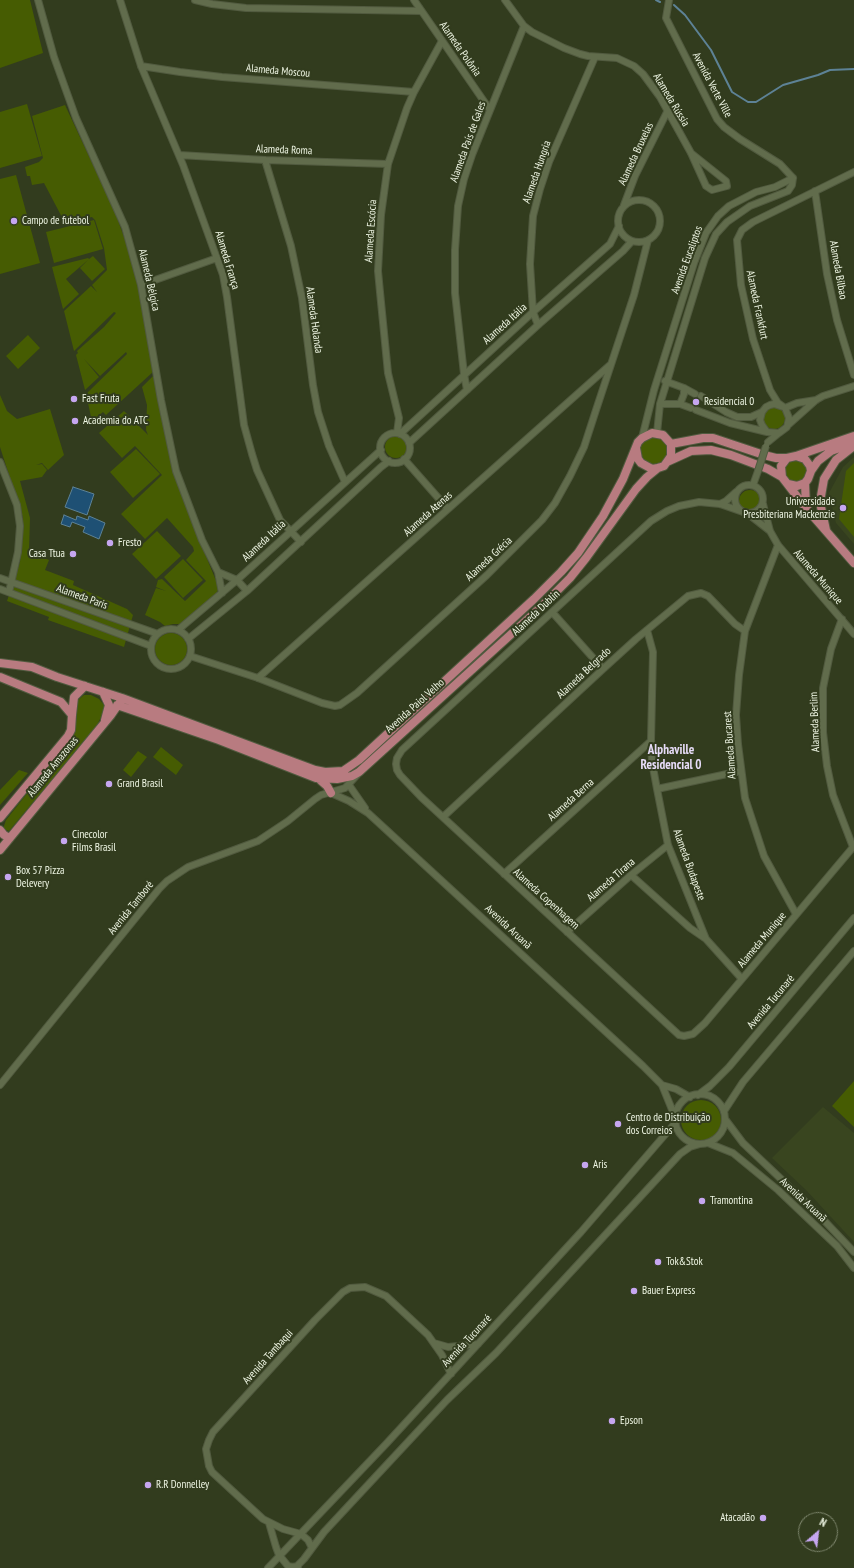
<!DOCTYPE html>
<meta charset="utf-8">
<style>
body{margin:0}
#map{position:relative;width:854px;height:1568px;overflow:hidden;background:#323c1e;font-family:"PT Sans Narrow",sans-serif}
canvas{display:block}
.north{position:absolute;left:798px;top:1512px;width:40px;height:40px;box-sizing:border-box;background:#323c1e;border:1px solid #7e866d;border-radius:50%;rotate:28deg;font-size:11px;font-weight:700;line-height:16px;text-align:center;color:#eff6e4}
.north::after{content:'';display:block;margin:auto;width:14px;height:18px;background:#c6a6f0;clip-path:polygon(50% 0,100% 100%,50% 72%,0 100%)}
</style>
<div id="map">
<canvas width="854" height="1568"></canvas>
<div class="north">N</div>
</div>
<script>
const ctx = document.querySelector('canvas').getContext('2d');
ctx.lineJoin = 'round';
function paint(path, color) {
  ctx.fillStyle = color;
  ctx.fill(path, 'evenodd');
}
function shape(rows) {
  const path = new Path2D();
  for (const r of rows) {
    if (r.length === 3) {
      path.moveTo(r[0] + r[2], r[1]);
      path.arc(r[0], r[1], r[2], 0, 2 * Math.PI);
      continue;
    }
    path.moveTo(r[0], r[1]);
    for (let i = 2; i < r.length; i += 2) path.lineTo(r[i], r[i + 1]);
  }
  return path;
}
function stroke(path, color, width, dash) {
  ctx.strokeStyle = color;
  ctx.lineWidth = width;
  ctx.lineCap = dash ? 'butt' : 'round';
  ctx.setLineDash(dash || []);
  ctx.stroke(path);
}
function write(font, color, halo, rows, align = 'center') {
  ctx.font = font + ' "PT Sans Narrow",sans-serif';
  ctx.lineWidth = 4;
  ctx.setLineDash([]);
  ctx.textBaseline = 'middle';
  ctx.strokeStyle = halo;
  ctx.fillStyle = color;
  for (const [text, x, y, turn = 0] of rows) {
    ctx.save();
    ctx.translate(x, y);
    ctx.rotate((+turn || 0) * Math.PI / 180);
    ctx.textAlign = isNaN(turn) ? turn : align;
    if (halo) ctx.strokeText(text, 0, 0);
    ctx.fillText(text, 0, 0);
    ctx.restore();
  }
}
paint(shape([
 [854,457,854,544,836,523,829,493,843,467],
 [823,1107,854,1133,854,1242,807,1191,772,1158]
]), '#39451f');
paint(shape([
 [0,0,30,0,43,53,0,68],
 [27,104,42,156,0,168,0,112],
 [65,105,115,212,135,268,143,300,154,371,106,415,103,412,97,417,99,422,93,426,86,394,127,354,126,352,100,376,84,359,99,377,85,390,76,355,78,353,77,351,104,327,116,313,114,312,74,351,64,311,91,286,97,292,92,285,107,270,104,248,95,220,92,217,65,223,44,183,32,185,30,176,27,176,25,167,39,162,43,158,32,116],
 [16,175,40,263,0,274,0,179],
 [94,220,103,249,54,263,46,232],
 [93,256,105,269,92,281,80,268,88,260,66,279,79,294,63,309,52,267,88,258,89,259],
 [28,335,40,348,18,369,6,356],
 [154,375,172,466,194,527,219,588,216,594,183,624,173,624,165,626,160,622,145,615,156,588,166,591,156,587,158,580,162,579,185,601,206,581,186,560,194,551,193,547,167,518,145,539,121,514,162,475,135,446,122,458,99,433,124,411,148,435,146,430,147,405,142,387],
 [0,395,7,411,17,419,50,409,64,455,48,470,42,463,36,465,42,464,47,470,42,477,20,481,30,518,29,551,49,560,45,570,74,581,73,585,127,609,133,615,124,647,48,620,49,617,7,601,20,562,23,518,0,447],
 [774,418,11],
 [396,447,11],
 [654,450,14],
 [136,449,160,474,133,498,110,472],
 [796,471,12],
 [854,463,854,537,839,519,846,471],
 [750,501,11],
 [157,531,181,556,156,579,132,554],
 [183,559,203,580,183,598,164,577],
 [171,649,16],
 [84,695,91,695,99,699,104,705,104,711,97,725,9,831,3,829,6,820,75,733,78,700],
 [161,747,183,765,176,775,153,757],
 [138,751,147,757,131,777,123,770],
 [19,770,28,773,0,805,0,790],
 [854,1081,854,1127,832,1106],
 [701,1120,20]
]), '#465c02');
const water = shape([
 [73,487,94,494,87,515,65,507,73,487],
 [64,515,76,520,77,516,88,520,89,516,105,523,99,539,83,532,85,527,72,522,70,527,61,524,64,515]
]);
paint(water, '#1e5074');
stroke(water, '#5d8296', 1);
stroke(shape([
 [656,0,660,2],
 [674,5,685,15,711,50,732,92,748,102,756,102,783,85,818,75,830,70,854,69]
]), '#5d8296', 2);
const minor = shape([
 [38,0,54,57,76,118,125,227,141,285,161,400,176,471,202,540,218,572,222,593],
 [120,0,141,66,183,165,223,275,227,297,244,425,252,454,257,470,280,520,301,542],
 [195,0,212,4,246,8,421,11],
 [414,0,490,110],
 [505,0,524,26,532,32,564,48,580,54,588,56,617,58,634,66,643,74,660,97,691,153,706,186,712,190,727,186,726,181,691,153],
 [669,0,666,18,717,119,724,127,740,139,780,164,793,178],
 [141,66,180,72,222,77,414,92],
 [179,155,265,160,388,164],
 [265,160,291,246,302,298,313,385,318,412,329,446,345,482],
 [815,191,827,274,837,320,854,375],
 [639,221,21],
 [624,205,635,176,667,112],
 [141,285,217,258],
 [538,325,533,312,530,264,533,216,540,189,549,162,595,57],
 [665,381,684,388,695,394],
 [467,390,464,374,455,293,455,250,458,206,464,179,472,155,524,26],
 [701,396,726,412,737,417,751,417,762,412],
 [660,404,680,404,691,408],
 [680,404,684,394,684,388],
 [783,407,774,404,770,405,766,407,762,412,760,420,762,425,767,432,779,433,787,427,789,418,785,408,778,403,770,390,753,339,741,285,737,240,742,230,753,222,854,172],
 [785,408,797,403,816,400],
 [696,410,730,423,767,432],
 [788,425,816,400,823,396,854,386],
 [397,433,399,418,388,373,380,292,378,271,381,215,388,164,407,108,414,92,442,41],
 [657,433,660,404,705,258,716,234,727,222,750,206,788,191,792,185,793,178],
 [395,448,15],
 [400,434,533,312,610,244,619,226],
 [642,438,654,390,694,263,706,233,718,216,729,206,756,192,775,187,793,178],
 [768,442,779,433],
 [409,443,538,325,623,251,632,241],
 [404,459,448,509],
 [0,462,17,505,20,526,18,552,9,592],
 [749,499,14],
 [753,485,758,471],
 [720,504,726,501,736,492],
 [763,504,770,531,778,545,854,634],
 [743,512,720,504,699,502,679,506,667,511,651,521,402,750,397,758,396,764,397,770,400,775,421,797,679,1035,684,1036,693,1034,705,1023,854,846],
 [747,513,770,531],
 [778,545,745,631,739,675,736,715,738,744,745,798,764,856,796,914],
 [218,572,237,580,247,591],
 [0,578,158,634],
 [0,589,151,646],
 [552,612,603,669],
 [842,619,831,649,823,688,823,732,827,766,833,795,853,847],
 [171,649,20],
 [178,630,237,580,381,450],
 [647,630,653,652,651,741,652,762,657,789,668,845,706,939,742,979],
 [188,639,247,591,381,467,389,461],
 [190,656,258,678,322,703,335,706,340,705,357,693,487,575,542,520,555,503,570,476,584,447,596,410,634,295,648,240],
 [258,678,610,365],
 [349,785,365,808],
 [657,789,741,771],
 [331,793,349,801,368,813,643,1066,662,1085,675,1117],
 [443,817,603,669,636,639,688,596,701,593,708,596,735,624,745,631],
 [504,874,651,741],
 [631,875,690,928,706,939],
 [567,932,631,875,668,845],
 [0,1085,159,889,167,881,188,867,258,841,288,821,315,799,321,795,345,788,358,774],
 [662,1085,676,1089,690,1097],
 [700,1119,25],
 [698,1095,710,1086,729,1067,854,918],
 [724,1111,743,1082,854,951],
 [725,1119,743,1143,817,1213,854,1252],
 [708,1143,733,1153,778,1190,837,1246,854,1268],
 [434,1343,448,1347,478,1344],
 [269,1523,276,1547,279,1555,288,1566,292,1567,298,1566],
 [312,1548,308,1540,301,1534,283,1529,263,1519,212,1472,209,1466,206,1449,209,1440,213,1432,315,1320,343,1292,350,1288,365,1287,386,1296,428,1335,442,1355,451,1374],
 [268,1568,386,1444,581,1232,676,1122],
 [295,1568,304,1559,324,1532,447,1400,496,1353,680,1154,690,1147,700,1144]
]);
const major = shape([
 [671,444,703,438,713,438,764,455,776,458,787,458],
 [796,456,854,436],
 [669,461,691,451,711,450,731,455,768,469,782,477],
 [811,471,818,461,831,451,854,443],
 [805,483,806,507],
 [788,484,797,486,805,483,808,479,811,471,810,466,805,459,796,456,787,458,781,466,782,477,806,508,854,563],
 [826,530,821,507,821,496,824,479,836,460,854,446],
 [0,663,32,667,57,677,122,698,315,770,325,772,343,771,359,760,534,599,561,572,578,553,603,516,623,479,638,442,642,438,652,433,663,435,671,444,671,456,664,466,658,468,652,469,641,463,638,459,636,448],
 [0,677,61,702,72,715,71,730,68,736,0,818],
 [103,692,109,705,105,720],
 [117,705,219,740,316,778,337,779,352,776,359,772,540,608,570,578,586,558,636,489,647,477,658,468],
 [72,715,74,697,85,686],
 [319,779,327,786,331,793],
 [0,830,4,835,10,838],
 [0,850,111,715,120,702]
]);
stroke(minor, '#515a3f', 8);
stroke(major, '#515a3f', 10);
stroke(minor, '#616c4c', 6);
stroke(major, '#b87b80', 8);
const minorBridge = shape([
 [758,471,766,446]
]);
stroke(minorBridge, '#515a3f', 8, []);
stroke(minorBridge, '#616c4c', 6);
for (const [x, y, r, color] of [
 [14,221,4,"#c6a6f0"],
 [74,399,4,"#c6a6f0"],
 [696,402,4,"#c6a6f0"],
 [75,421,4,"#c6a6f0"],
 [843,508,4,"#c6a6f0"],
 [110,543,4,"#c6a6f0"],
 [73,554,4,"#c6a6f0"],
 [109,784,4,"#c6a6f0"],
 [64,841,4,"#c6a6f0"],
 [8,877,4,"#c6a6f0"],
 [618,1124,4,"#c6a6f0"],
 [585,1165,4,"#c6a6f0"],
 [702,1201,4,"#c6a6f0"],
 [658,1262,4,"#c6a6f0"],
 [634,1291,4,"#c6a6f0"],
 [612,1421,4,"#c6a6f0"],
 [148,1485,4,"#c6a6f0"],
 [763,1518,4,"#c6a6f0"]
]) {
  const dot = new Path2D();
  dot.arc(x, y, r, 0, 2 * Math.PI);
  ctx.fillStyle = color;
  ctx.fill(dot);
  stroke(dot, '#323c1e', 1.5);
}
write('11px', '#eff6e4', '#323c1e', [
 ["Alameda Polônia",460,49,55],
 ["Alameda Moscou",278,71,5],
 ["Avenida Verte Ville",712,85,62],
 ["Alameda Rússia",671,100,59],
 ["Alameda País de Gales",468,142,-70],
 ["Alameda Roma",284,150,2],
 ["Alameda Bruxelas",636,154,-65],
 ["Alameda Hungria",537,172,-71],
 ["Alameda Escócia",371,231,-86],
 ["Alameda França",227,260,73],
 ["Avenida Eucaliptos",687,260,-70],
 ["Alameda Bilbao",838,270,80],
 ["Alameda Bélgica",149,280,77],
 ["Alameda Frankfurt",757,305,78],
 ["Alameda Holanda",314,320,82],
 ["Alameda Itália",505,324,-42],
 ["Alameda Atenas",428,514,-42],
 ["Alameda Itália",264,541,-43],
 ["Alameda Grécia",489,559,-43],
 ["Alameda Munique",818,577,49],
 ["Alameda Paris",82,597,20],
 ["Alameda Dublin",536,613,-43],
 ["Alameda Belgrado",584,673,-43],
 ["Avenida Paiol Velho",415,706,-42],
 ["Alameda Berlim",815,722,-92],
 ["Alameda Bucarest",730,745,-94],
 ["Alameda Amazonas",53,767,-51],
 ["Alameda Berna",571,800,-42],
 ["Alameda Budapeste",689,865,70],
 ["Alameda Tirana",611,880,-41],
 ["Alameda Copenhagem",546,899,42],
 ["Avenida Tamboré",131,908,-51],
 ["Avenida Aruanã",508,927,43],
 ["Alameda Munique",762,940,-50],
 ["Avenida Tucunaré",771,1002,-50],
 ["Avenida Aruanã",803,1200,43],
 ["Avenida Tucunaré",467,1341,-47],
 ["Avenida Tambaqui",268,1357,-48]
]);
write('11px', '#eff6e4', '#323c1e', [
 ["Campo de futebol",22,221],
 ["Fast Fruta",82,399],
 ["Residencial 0",704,402],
 ["Academia do ATC",83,421],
 ["Universidade",835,502,"right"],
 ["Presbiteriana Mackenzie",835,515,"right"],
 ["Fresto",118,543],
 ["Casa Ttua",65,554,"right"],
 ["Grand Brasil",117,784],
 ["Cinecolor",72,835],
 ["Films Brasil",72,848],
 ["Box 57 Pizza",16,871],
 ["Delevery",16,884],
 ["Centro de Distribuição",626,1118],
 ["dos Correios",626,1131],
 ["Aris",593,1165],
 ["Tramontina",710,1201],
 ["Tok&Stok",666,1262],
 ["Bauer Express",642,1291],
 ["Epson",620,1421],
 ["R.R Donnelley",156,1485],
 ["Atacadão",755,1518,"right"]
], 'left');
write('bold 13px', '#e7dcf8', '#323c1e', [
 ["Alphaville",671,750],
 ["Residencial 0",671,765]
]);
</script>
